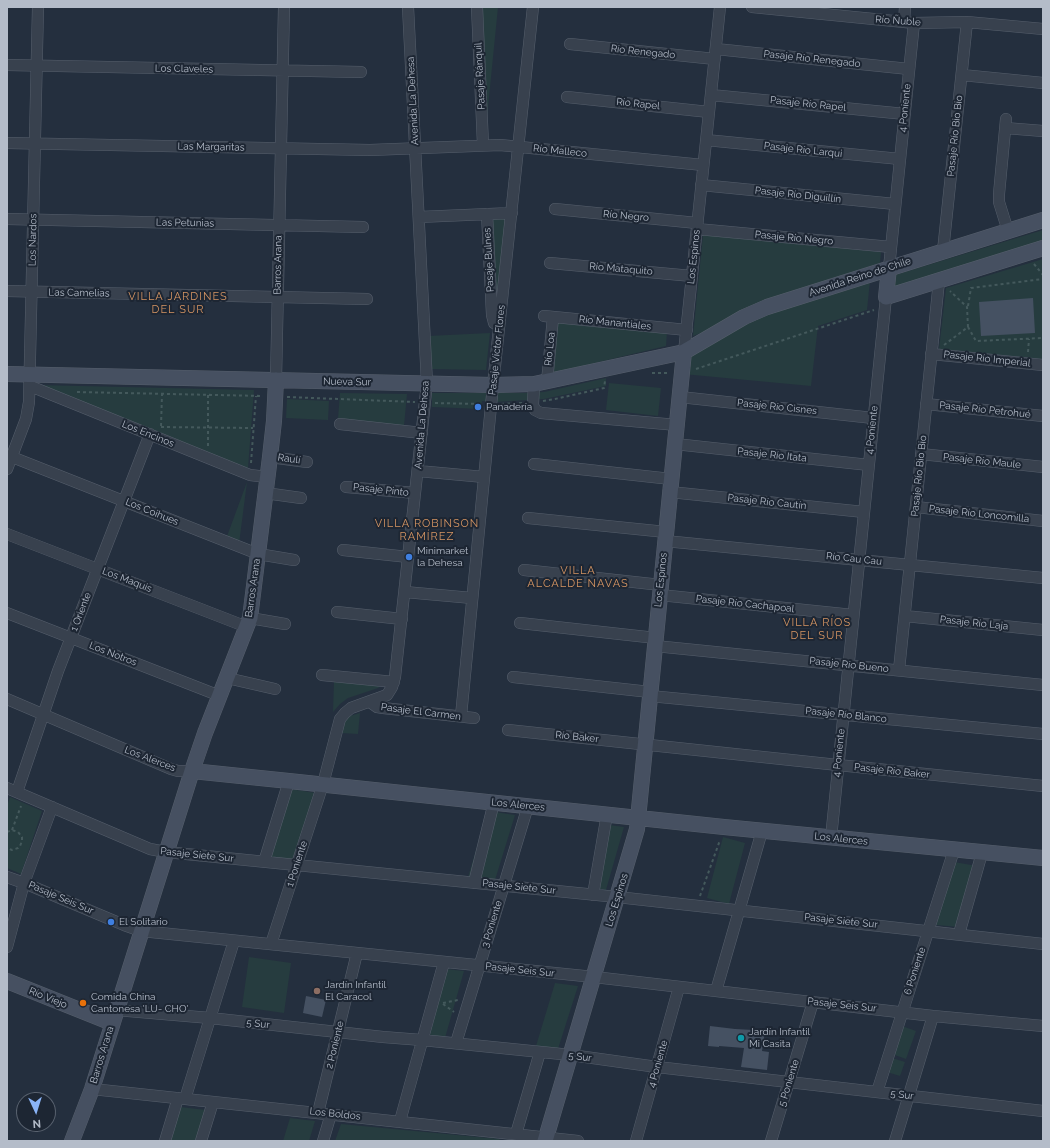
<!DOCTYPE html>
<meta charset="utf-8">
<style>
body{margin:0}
#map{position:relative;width:1050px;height:1148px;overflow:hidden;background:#242f3e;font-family:Raleway,sans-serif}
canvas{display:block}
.frame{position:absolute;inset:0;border:8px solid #b4bcc9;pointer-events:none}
.north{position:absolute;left:16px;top:1092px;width:40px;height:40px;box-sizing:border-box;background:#1d2633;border:1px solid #59626f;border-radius:50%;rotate:176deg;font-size:11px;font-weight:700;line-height:16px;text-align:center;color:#b4bcc9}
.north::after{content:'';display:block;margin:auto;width:14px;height:18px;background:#8ab4f8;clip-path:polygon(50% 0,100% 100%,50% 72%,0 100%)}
</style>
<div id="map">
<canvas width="1050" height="1148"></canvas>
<div class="frame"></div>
<div class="north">N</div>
</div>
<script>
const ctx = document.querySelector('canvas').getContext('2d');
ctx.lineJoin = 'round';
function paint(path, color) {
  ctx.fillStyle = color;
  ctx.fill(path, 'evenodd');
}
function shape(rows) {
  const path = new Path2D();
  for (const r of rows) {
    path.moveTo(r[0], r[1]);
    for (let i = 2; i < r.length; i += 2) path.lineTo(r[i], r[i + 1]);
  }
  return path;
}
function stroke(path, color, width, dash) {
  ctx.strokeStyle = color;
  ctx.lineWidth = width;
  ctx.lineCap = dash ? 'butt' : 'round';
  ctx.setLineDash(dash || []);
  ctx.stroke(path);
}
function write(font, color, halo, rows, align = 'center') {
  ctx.font = font + ' Raleway,sans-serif';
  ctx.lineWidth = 4;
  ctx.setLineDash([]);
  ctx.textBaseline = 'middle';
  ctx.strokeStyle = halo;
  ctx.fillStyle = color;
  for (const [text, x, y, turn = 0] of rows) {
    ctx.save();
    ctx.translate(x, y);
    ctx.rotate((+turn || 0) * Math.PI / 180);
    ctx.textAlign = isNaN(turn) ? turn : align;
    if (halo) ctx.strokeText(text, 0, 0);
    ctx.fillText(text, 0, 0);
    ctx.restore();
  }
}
paint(shape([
 [482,7,498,7,487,117],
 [504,217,508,220,496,314,492,221,495,218],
 [1043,230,1043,242,894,288,895,275],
 [703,235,881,252,880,263,749,307,704,332,693,336],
 [1043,259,1043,359,939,349,946,288],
 [870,281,867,310,818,326,811,386,683,374,686,357,759,316],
 [558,322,667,331,666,346,553,373],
 [490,333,486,370,430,369,428,336],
 [606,378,606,386,544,399,495,402,482,401,481,409,432,407,432,393,528,393,544,392],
 [609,383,661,388,658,416,606,410],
 [37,385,254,390,248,468,155,431],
 [340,393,407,394,404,426,338,419],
 [287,399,329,401,328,420,286,418],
 [247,482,239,544,226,539],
 [334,682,382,685,378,688,348,698,340,704,333,712],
 [360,713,358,734,341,733,343,725,346,719,350,716],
 [290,789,316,793,296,860,270,858],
 [10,797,42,811,21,874,7,868,7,806],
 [488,811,515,815,495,880,468,877],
 [602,824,624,827,606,890,589,888],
 [723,837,745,843,729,904,707,898],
 [954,862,977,866,959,927,936,925],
 [249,957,291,963,284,1013,242,1007],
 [446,969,464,971,445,1038,430,1035],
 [555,983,578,986,558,1049,536,1046],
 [902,1026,916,1031,906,1059,892,1054],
 [892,1058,905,1062,900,1076,887,1072],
 [180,1107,206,1110,195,1141,169,1141],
 [290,1118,315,1121,309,1141,283,1141],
 [341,1124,499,1139,501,1141,335,1141]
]), '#263c3f');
paint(shape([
 [1033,298,1035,333,981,336,979,302],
 [306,996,326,1000,322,1017,303,1013],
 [710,1026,735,1029,753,1030,753,1029,765,1031,762,1051,769,1052,767,1070,741,1067,744,1048,719,1046,719,1047,708,1046]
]), '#455162');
const street = shape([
 [477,7,483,145],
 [752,7,914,23,967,22,1043,29],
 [904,22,905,7],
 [570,44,715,59],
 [716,49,909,69],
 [7,65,361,72],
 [962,75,1043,83],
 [711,95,905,114],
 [567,97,709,112],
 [1006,119,999,194,999,202,1008,231],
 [1005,128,1043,131],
 [706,140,900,159],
 [7,143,370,150,500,145,703,165],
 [701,185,895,204],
 [555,209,697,223],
 [487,214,492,315,494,323,497,325,499,326],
 [419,217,512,213],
 [7,219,363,227],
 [697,229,891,247],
 [943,251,967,22],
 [550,263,692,276],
 [889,268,914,23],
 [7,291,367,299],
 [544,316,687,330],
 [684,352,720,7],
 [931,354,1043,365],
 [276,380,284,7],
 [547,382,553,317],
 [534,384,533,405,535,410,541,413,677,425],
 [30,386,250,475,267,477],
 [680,397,873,418],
 [926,404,1043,416],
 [340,424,422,433],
 [675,444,869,465],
 [921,454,1043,467],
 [12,457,258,554,294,560],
 [270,457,307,462],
 [534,464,671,479],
 [7,469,26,419,29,402,38,7],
 [418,471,484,477],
 [346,487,415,493],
 [670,492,864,512],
 [265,493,301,498],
 [916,507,1043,521],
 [528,518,666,532],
 [7,534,247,627],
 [665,541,1043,578],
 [343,550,408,557],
 [524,570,661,585],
 [405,592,472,598],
 [660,595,853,615],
 [337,612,402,619],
 [7,613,220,696],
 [905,616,1043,630],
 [250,618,285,624],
 [520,623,656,638],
 [655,646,1043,685],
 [899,670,939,281],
 [322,675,394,682],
 [513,677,650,692],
 [227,678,275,689],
 [650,696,1043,734],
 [7,699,171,769,178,771,192,771],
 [370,702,377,707,383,708,474,718],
 [461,716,493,385,533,7],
 [508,730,838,765,1043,786],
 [7,788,150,849,166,852,617,897,1043,944],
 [17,792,58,671,150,434],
 [831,838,886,297],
 [264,862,289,781],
 [7,877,24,883,124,925,141,931,594,977,933,1016,1043,1026],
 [474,883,494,802],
 [593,895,607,814],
 [959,934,982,853],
 [271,944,323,784,340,719,345,713,351,708,387,695,392,687,395,677,427,383,408,7],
 [7,947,24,883,52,807],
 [716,991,762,831],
 [116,1010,210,1018,383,1037,422,1040,571,1055,657,1067,1043,1111],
 [456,1043,528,806],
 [92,1089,578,1141],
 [877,1092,954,850],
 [185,1099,234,941],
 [318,1113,357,953],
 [400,1121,444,962],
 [516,1134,540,1052],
 [165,1141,178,1098],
 [201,1141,213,1102],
 [323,1141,331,1114],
 [636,1141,679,987],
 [771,1141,813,1002],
 [895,1141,933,1016]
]);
const secondary = shape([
 [889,268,886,297,1043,248],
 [7,374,493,385,534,384,684,352,744,317,767,307,1043,220],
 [192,771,289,781,724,827,1043,858],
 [7,981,112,1023],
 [72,1141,92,1089,192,771,205,733,250,618,270,457,274,421,276,380],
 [545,1141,637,829,684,352]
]);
stroke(street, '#565f6c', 12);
stroke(secondary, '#565f6c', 16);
stroke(shape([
 [1034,264,1043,275],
 [968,306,971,288,1043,279],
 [968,327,976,341,1043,338],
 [944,345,968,327,967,307,950,291],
 [1028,352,1029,339],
 [696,369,874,310],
 [652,373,670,373],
 [77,392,263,396],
 [287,397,415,402],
 [543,401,555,399,604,388,605,381],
 [435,403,481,404],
 [501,404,523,403],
 [161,426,162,394],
 [161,427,253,428],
 [208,446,208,395],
 [251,463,256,396],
 [12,830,21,806],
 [7,832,12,830,18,832,22,837,22,841,20,846,18,848,12,850,7,848],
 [700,896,720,840],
 [443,1003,458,1000],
 [443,1004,454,1012]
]), '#44595c', 2, [3, 3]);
stroke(street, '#38414e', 11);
stroke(secondary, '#465061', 15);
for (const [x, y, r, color] of [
 [478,407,4,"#3f7fe0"],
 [409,557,4,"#3f7fe0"],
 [111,922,4,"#3f7fe0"],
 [317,991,4,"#8d6e63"],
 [83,1003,4,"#e8710a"],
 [741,1038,4,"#0f9aa8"]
]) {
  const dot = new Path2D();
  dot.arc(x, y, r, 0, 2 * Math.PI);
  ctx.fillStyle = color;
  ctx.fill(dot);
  stroke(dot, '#1d2633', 1.5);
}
write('10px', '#b4bcc9', '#1d2633', [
 ["Río Ñuble",898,21,4],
 ["Río Renegado",643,52,6],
 ["Pasaje Río Renegado",812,59,6],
 ["Los Claveles",184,69,1],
 ["Pasaje Ránquil",480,76,-93],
 ["Avenida La Dehesa",413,101,-93],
 ["Río Rapel",638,104,6],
 ["Pasaje Río Rapel",808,104,6],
 ["4 Poniente",905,108,-84],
 ["Pasaje Río Bio Bio",955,136,-84],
 ["Las Margaritas",211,147,1],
 ["Pasaje Río Larqui",803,150,6],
 ["Río Malleco",560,151,6],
 ["Pasaje Río Diguillín",798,195,6],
 ["Río Negro",626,216,5],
 ["Las Petunias",185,223,1],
 ["Pasaje Río Negro",794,238,5],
 ["Los Nardos",33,240,-89],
 ["Los Espinos",694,257,-84],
 ["Pasaje Bulnes",489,260,-93],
 ["Barros Arana",278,265,-89],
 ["Río Mataquito",621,269,5],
 ["Avenida Reino de Chile",860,277,-18],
 ["Las Camelias",79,293,1],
 ["Río Manantiales",615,323,6],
 ["Río Loa",550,349,-84],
 ["Pasaje Víctor Flores",497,350,-84],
 ["Pasaje Río Imperial",987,359,6],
 ["Nueva Sur",347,382,1],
 ["Pasaje Río Cisnes",777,407,6],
 ["Pasaje Río Petrohué",985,410,6],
 ["Avenida La Dehesa",422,425,-85],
 ["4 Poniente",872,430,-84],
 ["Los Encinos",148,434,22],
 ["Pasaje Río Itata",772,455,6],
 ["Raulí",289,459,8],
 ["Pasaje Río Maule",982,461,6],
 ["Pasaje Río Bio Bio",919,476,-84],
 ["Pasaje Pinto",381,490,6],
 ["Pasaje Río Cautín",767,502,6],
 ["Los Coihues",152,512,22],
 ["Pasaje Río Loncomilla",979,514,6],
 ["Río Cau Cau",854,559,6],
 ["Los Maquis",127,580,21],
 ["Los Espinos",661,580,-84],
 ["Barros Arana",253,588,-82],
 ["Pasaje Río Cachapoal",745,604,6],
 ["1 Oriente",81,612,-69],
 ["Pasaje Río Laja",974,623,6],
 ["Los Notros",113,654,21],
 ["Pasaje Río Bueno",849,665,6],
 ["Pasaje El Carmen",421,712,7],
 ["Pasaje Río Blanco",846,715,6],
 ["Río Baker",577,737,6],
 ["4 Poniente",839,753,-84],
 ["Los Alerces",150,759,21],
 ["Pasaje Río Baker",892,771,6],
 ["Los Alerces",518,805,6],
 ["Los Alerces",841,839,6],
 ["Pasaje Siete Sur",197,855,6],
 ["1 Poniente",297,864,-72],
 ["Pasaje Siete Sur",519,887,6],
 ["Pasaje Seis Sur",61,898,23],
 ["Los Espinos",617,900,-73],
 ["Pasaje Siete Sur",841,921,6],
 ["3 Poniente",492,924,-73],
 ["Pasaje Seis Sur",520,970,6],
 ["6 Poniente",915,971,-72],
 ["Río Viejo",48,998,22],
 ["Pasaje Seis Sur",842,1005,6],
 ["5 Sur",258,1024,6],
 ["2 Poniente",335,1045,-76],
 ["Barros Arana",102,1055,-73],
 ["5 Sur",580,1057,7],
 ["4 Poniente",658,1064,-74],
 ["5 Poniente",789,1083,-73],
 ["5 Sur",902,1095,7],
 ["Los Boldos",335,1114,6]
]);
write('10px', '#b4bcc9', '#1d2633', [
 ["Panadería",486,407],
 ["Minimarket",417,551],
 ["la Dehesa",417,563],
 ["El Solitario",119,922],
 ["Jardín Infantil",325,985],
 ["El Caracol",325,997],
 ["Comida China",91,997],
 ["Cantonesa 'LU- CHO'",91,1009],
 ["Jardín Infantil",749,1032],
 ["Mi Casita",749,1044]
], 'left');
ctx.letterSpacing = '1px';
write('11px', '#d59563', '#1d2633', [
 ["VILLA JARDINES",178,297],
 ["DEL SUR",178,310],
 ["VILLA ROBINSON",427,524],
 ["RAMÍREZ",427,537],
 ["VILLA",578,571],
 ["ALCALDE NAVAS",578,584],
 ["VILLA RÍOS",817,623],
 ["DEL SUR",817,636]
]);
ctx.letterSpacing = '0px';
</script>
